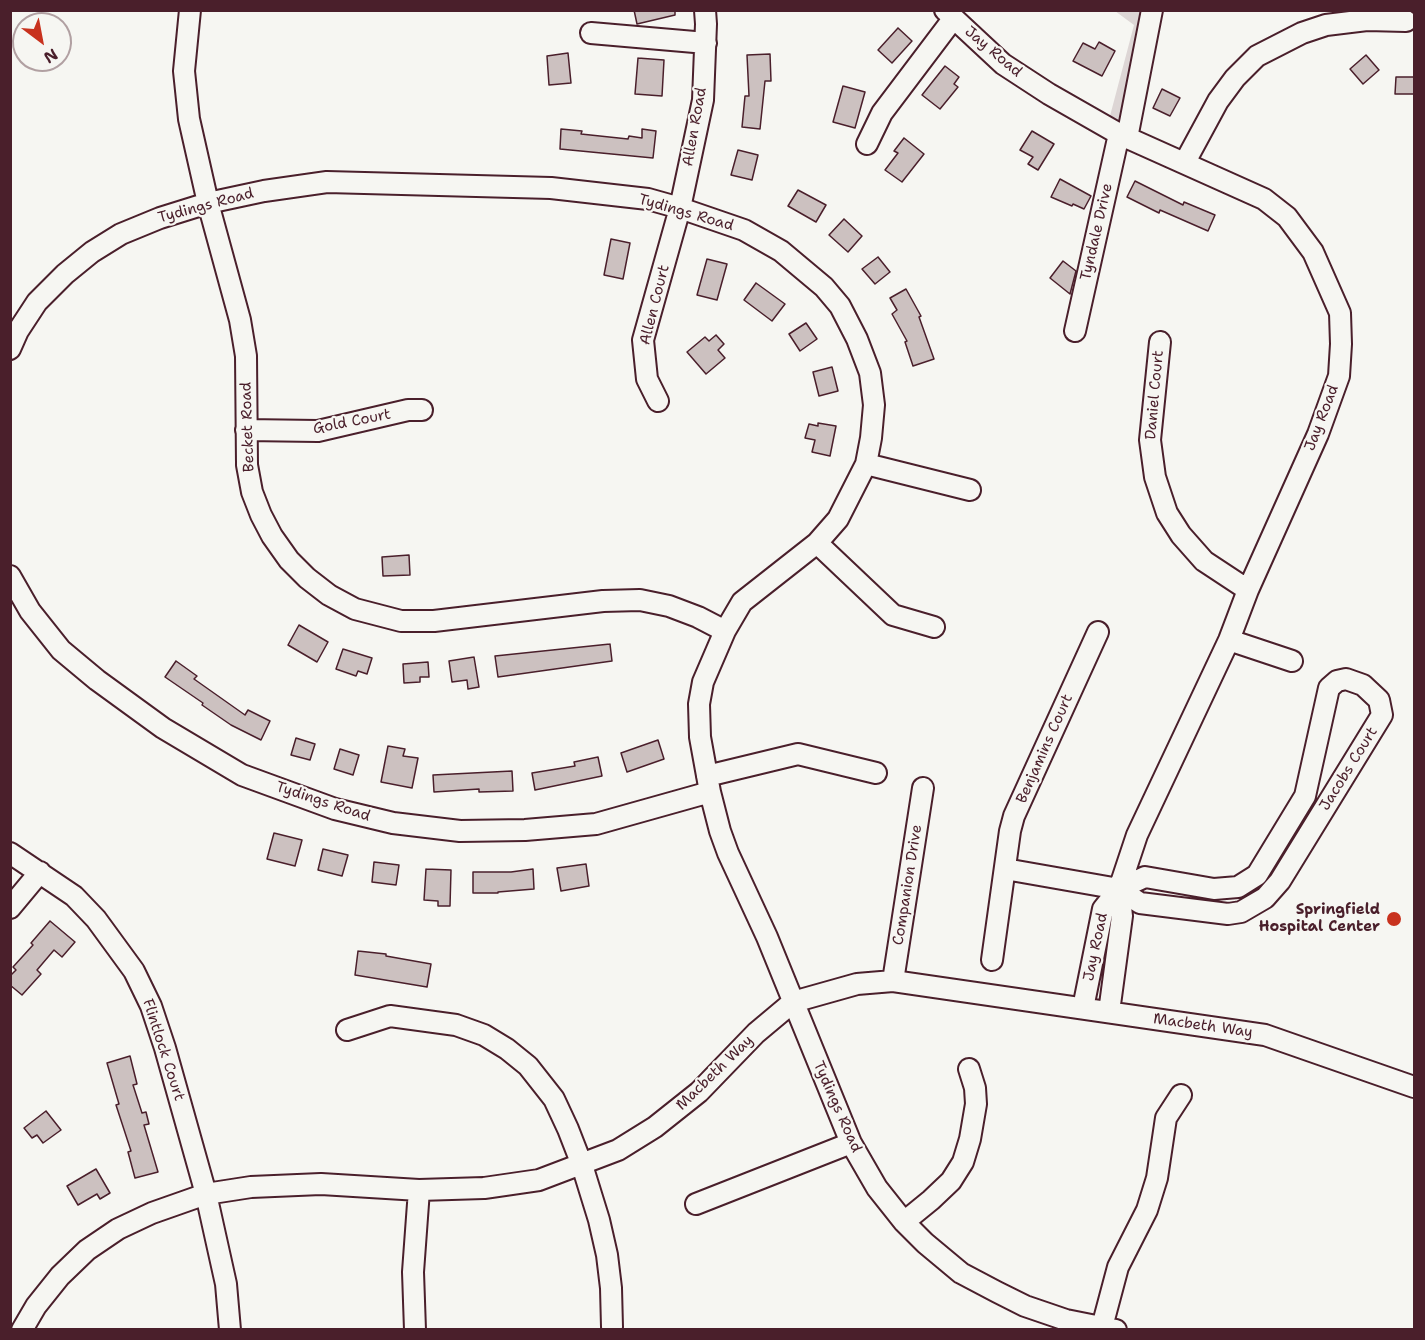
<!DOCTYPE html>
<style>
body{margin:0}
#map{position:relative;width:1425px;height:1340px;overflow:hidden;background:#f6f6f2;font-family:"Shantell Sans",sans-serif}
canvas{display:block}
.frame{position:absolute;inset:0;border:12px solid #4a1f2b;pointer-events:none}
.north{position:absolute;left:12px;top:12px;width:60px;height:60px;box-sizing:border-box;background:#f6f6f2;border:2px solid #b1a0a2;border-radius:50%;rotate:148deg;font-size:16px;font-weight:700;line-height:24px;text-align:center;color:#4a1f2b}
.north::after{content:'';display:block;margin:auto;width:21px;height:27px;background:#c8321e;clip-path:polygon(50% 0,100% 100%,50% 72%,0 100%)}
</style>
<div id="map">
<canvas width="1425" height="1340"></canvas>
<div class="frame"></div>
<div class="north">N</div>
</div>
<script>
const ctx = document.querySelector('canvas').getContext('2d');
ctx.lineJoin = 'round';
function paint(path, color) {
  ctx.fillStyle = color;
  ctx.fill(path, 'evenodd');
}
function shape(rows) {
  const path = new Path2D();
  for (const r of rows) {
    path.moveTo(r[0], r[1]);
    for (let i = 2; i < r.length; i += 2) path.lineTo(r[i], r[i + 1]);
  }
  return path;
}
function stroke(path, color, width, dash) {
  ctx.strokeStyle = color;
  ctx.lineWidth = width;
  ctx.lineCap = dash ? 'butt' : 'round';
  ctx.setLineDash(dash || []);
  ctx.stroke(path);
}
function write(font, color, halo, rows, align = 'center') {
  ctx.font = font + ' "Shantell Sans",sans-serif';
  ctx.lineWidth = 4.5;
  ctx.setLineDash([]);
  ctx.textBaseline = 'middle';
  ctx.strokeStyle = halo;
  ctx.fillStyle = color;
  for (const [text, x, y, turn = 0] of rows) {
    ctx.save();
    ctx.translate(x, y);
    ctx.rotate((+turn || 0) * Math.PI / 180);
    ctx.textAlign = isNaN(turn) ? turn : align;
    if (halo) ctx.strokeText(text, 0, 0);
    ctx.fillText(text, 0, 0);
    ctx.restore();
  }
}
paint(shape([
 [1115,11,1156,11,1126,122,1110,116,1134,25]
]), '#ddd6d5');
const building = shape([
 [634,10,675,10,675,15,637,24,634,10],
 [898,28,912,41,892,63,878,50,898,28],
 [1099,42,1115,51,1102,76,1073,61,1083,43,1095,49,1099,42],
 [568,53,571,83,549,85,547,56,568,53],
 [770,54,771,81,765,81,760,129,742,127,745,96,749,96,747,55,770,54],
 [1366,55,1379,70,1363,84,1350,69,1366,55],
 [638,58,664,60,662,96,635,94,638,58],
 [945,66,959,77,954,84,958,87,940,109,922,95,945,66],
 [1396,77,1414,77,1414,94,1395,94,1396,77],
 [843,86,865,92,855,128,833,122,843,86],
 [1162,89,1180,98,1170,116,1153,108,1162,89],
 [561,129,582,131,581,134,628,139,629,136,642,138,642,129,656,131,653,158,560,149,561,129],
 [1032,131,1054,144,1038,170,1028,164,1033,157,1020,150,1032,131],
 [904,138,924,154,902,182,885,170,898,153,894,151,904,138],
 [738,150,758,155,752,180,731,175,738,150],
 [1060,179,1091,196,1084,209,1073,204,1072,206,1051,197,1060,179],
 [1135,181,1183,205,1184,202,1215,215,1208,231,1160,210,1159,213,1127,197,1135,181],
 [798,190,826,205,816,222,788,206,798,190],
 [844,219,862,236,848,252,829,235,844,219],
 [611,239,630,243,623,279,604,275,611,239],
 [878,257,890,272,875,284,862,269,878,257],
 [707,259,727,264,717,300,697,295,707,259],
 [1063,261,1076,271,1070,294,1050,278,1063,261],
 [756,283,785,304,772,321,744,300,756,283],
 [906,289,921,316,919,317,934,359,913,366,905,342,907,341,892,314,897,310,890,298,906,289],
 [806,323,817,339,800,351,789,334,806,323],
 [716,335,724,344,718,350,725,358,706,374,687,352,705,337,709,341,716,335],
 [832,367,838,391,819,396,813,372,832,367],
 [818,423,836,426,830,456,812,452,815,440,805,438,809,424,818,426,818,423],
 [409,555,410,575,383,576,382,557,409,555],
 [299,625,328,642,317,662,288,645,299,625],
 [610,644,612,661,498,677,495,656,610,644],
 [343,649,372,658,367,674,358,671,356,676,336,669,343,649],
 [474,657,479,687,468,689,467,680,452,682,449,661,474,657],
 [176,661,197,676,194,679,245,715,248,710,270,721,261,740,231,725,202,705,203,703,165,677,176,661],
 [428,662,429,677,420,677,420,682,404,683,403,664,428,662],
 [296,738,315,744,310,760,291,755,296,738],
 [658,740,664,759,627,772,621,753,658,740],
 [388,746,405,749,403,756,418,758,412,788,381,782,388,746],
 [340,749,359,755,353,775,334,769,340,749],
 [598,757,602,776,535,790,532,773,575,766,574,762,598,757],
 [512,771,513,791,479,792,479,789,434,792,433,775,512,771],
 [274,833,302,840,295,866,267,859,274,833],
 [323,849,348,855,342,876,318,870,323,849],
 [374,862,399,865,396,885,372,882,374,862],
 [586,864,589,886,561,891,557,868,586,864],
 [426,869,451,870,450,906,438,906,438,901,424,900,426,869],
 [533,869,534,889,498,892,498,893,473,893,473,872,511,872,533,869],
 [50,921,75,942,62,957,54,950,37,970,41,974,22,995,10,985,10,976,16,970,13,967,33,945,31,943,50,921],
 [358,951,386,954,386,956,431,964,427,987,355,975,358,951],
 [130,1056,137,1084,133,1085,142,1113,146,1112,149,1124,144,1125,158,1172,135,1178,128,1152,131,1151,116,1105,119,1104,107,1063,130,1056],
 [46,1111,61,1130,43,1143,37,1135,32,1138,24,1128,46,1111],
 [96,1169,110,1193,100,1199,97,1194,78,1205,67,1186,96,1169]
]);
paint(building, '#ccc1c0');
stroke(building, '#4a1f2b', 1.5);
const minor = shape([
 [190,10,184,71,189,119,208,203,240,320,246,356,247,465,252,492,261,515,272,536,289,560,307,578,329,595,355,609,401,621,434,621,603,601,640,600,669,606,698,617,725,631],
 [945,10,1003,64,1049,94,1119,134,1264,199,1287,217,1313,252,1340,313,1341,344,1339,376,1318,434,1248,590,1229,640,1137,835,1119,889,1103,909,1083,1008],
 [591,33,706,43],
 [1127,138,1152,10],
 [867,144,882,113,953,19],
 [1185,162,1218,101,1235,78,1257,56,1302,33,1326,25,1367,20,1406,21],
 [1075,331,1119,134],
 [1160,342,1150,440,1155,477,1167,513,1181,535,1204,561,1248,590],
 [10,349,18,331,37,302,65,274,92,252,121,234,160,218,208,203,264,191,327,182,551,188,648,199,680,208,744,230,781,251,824,287,840,306,857,339,870,373,874,405,871,438,866,464,838,519,817,543,742,602,725,631,703,682,699,704,700,737,710,792,720,831,728,853,767,937,851,1143,877,1188,904,1222,925,1243,961,1273,997,1292,1025,1306,1066,1320,1116,1330],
 [658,401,647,379,643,340,680,208,703,100,706,24,705,10],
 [246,430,318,431,408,410,422,410],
 [866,464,970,490],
 [817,543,893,615,934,627],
 [10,576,30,611,61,650,97,680,163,728,242,775,335,809,393,823,460,831,525,830,596,824,710,792],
 [1229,640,1292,661],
 [707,776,798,754,876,773],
 [10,853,74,896,96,919,134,971,151,1006,165,1048,206,1194,226,1284,230,1330],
 [1005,869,1119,889,1140,903,1228,914,1241,912,1265,898,1280,881,1382,715,1379,700,1363,685,1346,679,1337,681,1329,688,1305,796,1257,875,1238,887,1214,889,1145,877,1119,889],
 [10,908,40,872],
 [992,960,1010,831,1014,816,1098,632],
 [893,981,923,788],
 [1109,1012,1122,916,1119,889],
 [347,1030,390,1016,456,1025,484,1035,507,1049,528,1066,554,1099,568,1129,582,1165,599,1220,607,1255,611,1288,612,1327],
 [696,1204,851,1143],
 [904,1222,931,1200,951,1181,963,1162,970,1139,976,1104,975,1088,969,1069],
 [1102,1327,1118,1267,1147,1210,1157,1178,1166,1118,1181,1095],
 [22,1330,36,1306,60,1276,87,1250,118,1229,152,1213,206,1194,251,1187,321,1184,419,1190,484,1188,539,1180,618,1150,655,1127,699,1092,756,1033,793,1002,857,984,893,981,1265,1035,1414,1087],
 [415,1330,413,1272,419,1190]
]);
stroke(minor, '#4a1f2b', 24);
stroke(minor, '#f6f6f2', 20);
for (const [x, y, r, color] of [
 [1394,919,8,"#c8321e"]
]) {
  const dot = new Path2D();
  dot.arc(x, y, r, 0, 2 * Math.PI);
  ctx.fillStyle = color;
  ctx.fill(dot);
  stroke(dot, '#f6f6f2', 2);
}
write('15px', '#4a1f2b', '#f6f6f2', [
 ["Jay Road",993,52,40],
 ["Allen Road",695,127,-80],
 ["Tydings Road",206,206,-15],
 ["Tydings Road",686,213,16],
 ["Tyndale Drive",1097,232,-77],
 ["Allen Court",655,305,-76],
 ["Daniel Court",1155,395,-85],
 ["Jay Road",1322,418,-69],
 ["Gold Court",352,422,-11],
 ["Becket Road",248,427,-92],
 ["Benjamins Court",1045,749,-66],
 ["Jacobs Court",1349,769,-58],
 ["Tydings Road",323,802,18],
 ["Companion Drive",908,885,-81],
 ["Jay Road",1096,947,-78],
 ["Macbeth Way",1203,1026,8],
 ["Flintlock Court",163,1050,72],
 ["Macbeth Way",715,1073,-44],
 ["Tydings Road",837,1107,66]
]);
write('bold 15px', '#4a1f2b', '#f6f6f2', [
 ["Springfield",1380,910],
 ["Hospital Center",1380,927]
], 'right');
</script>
